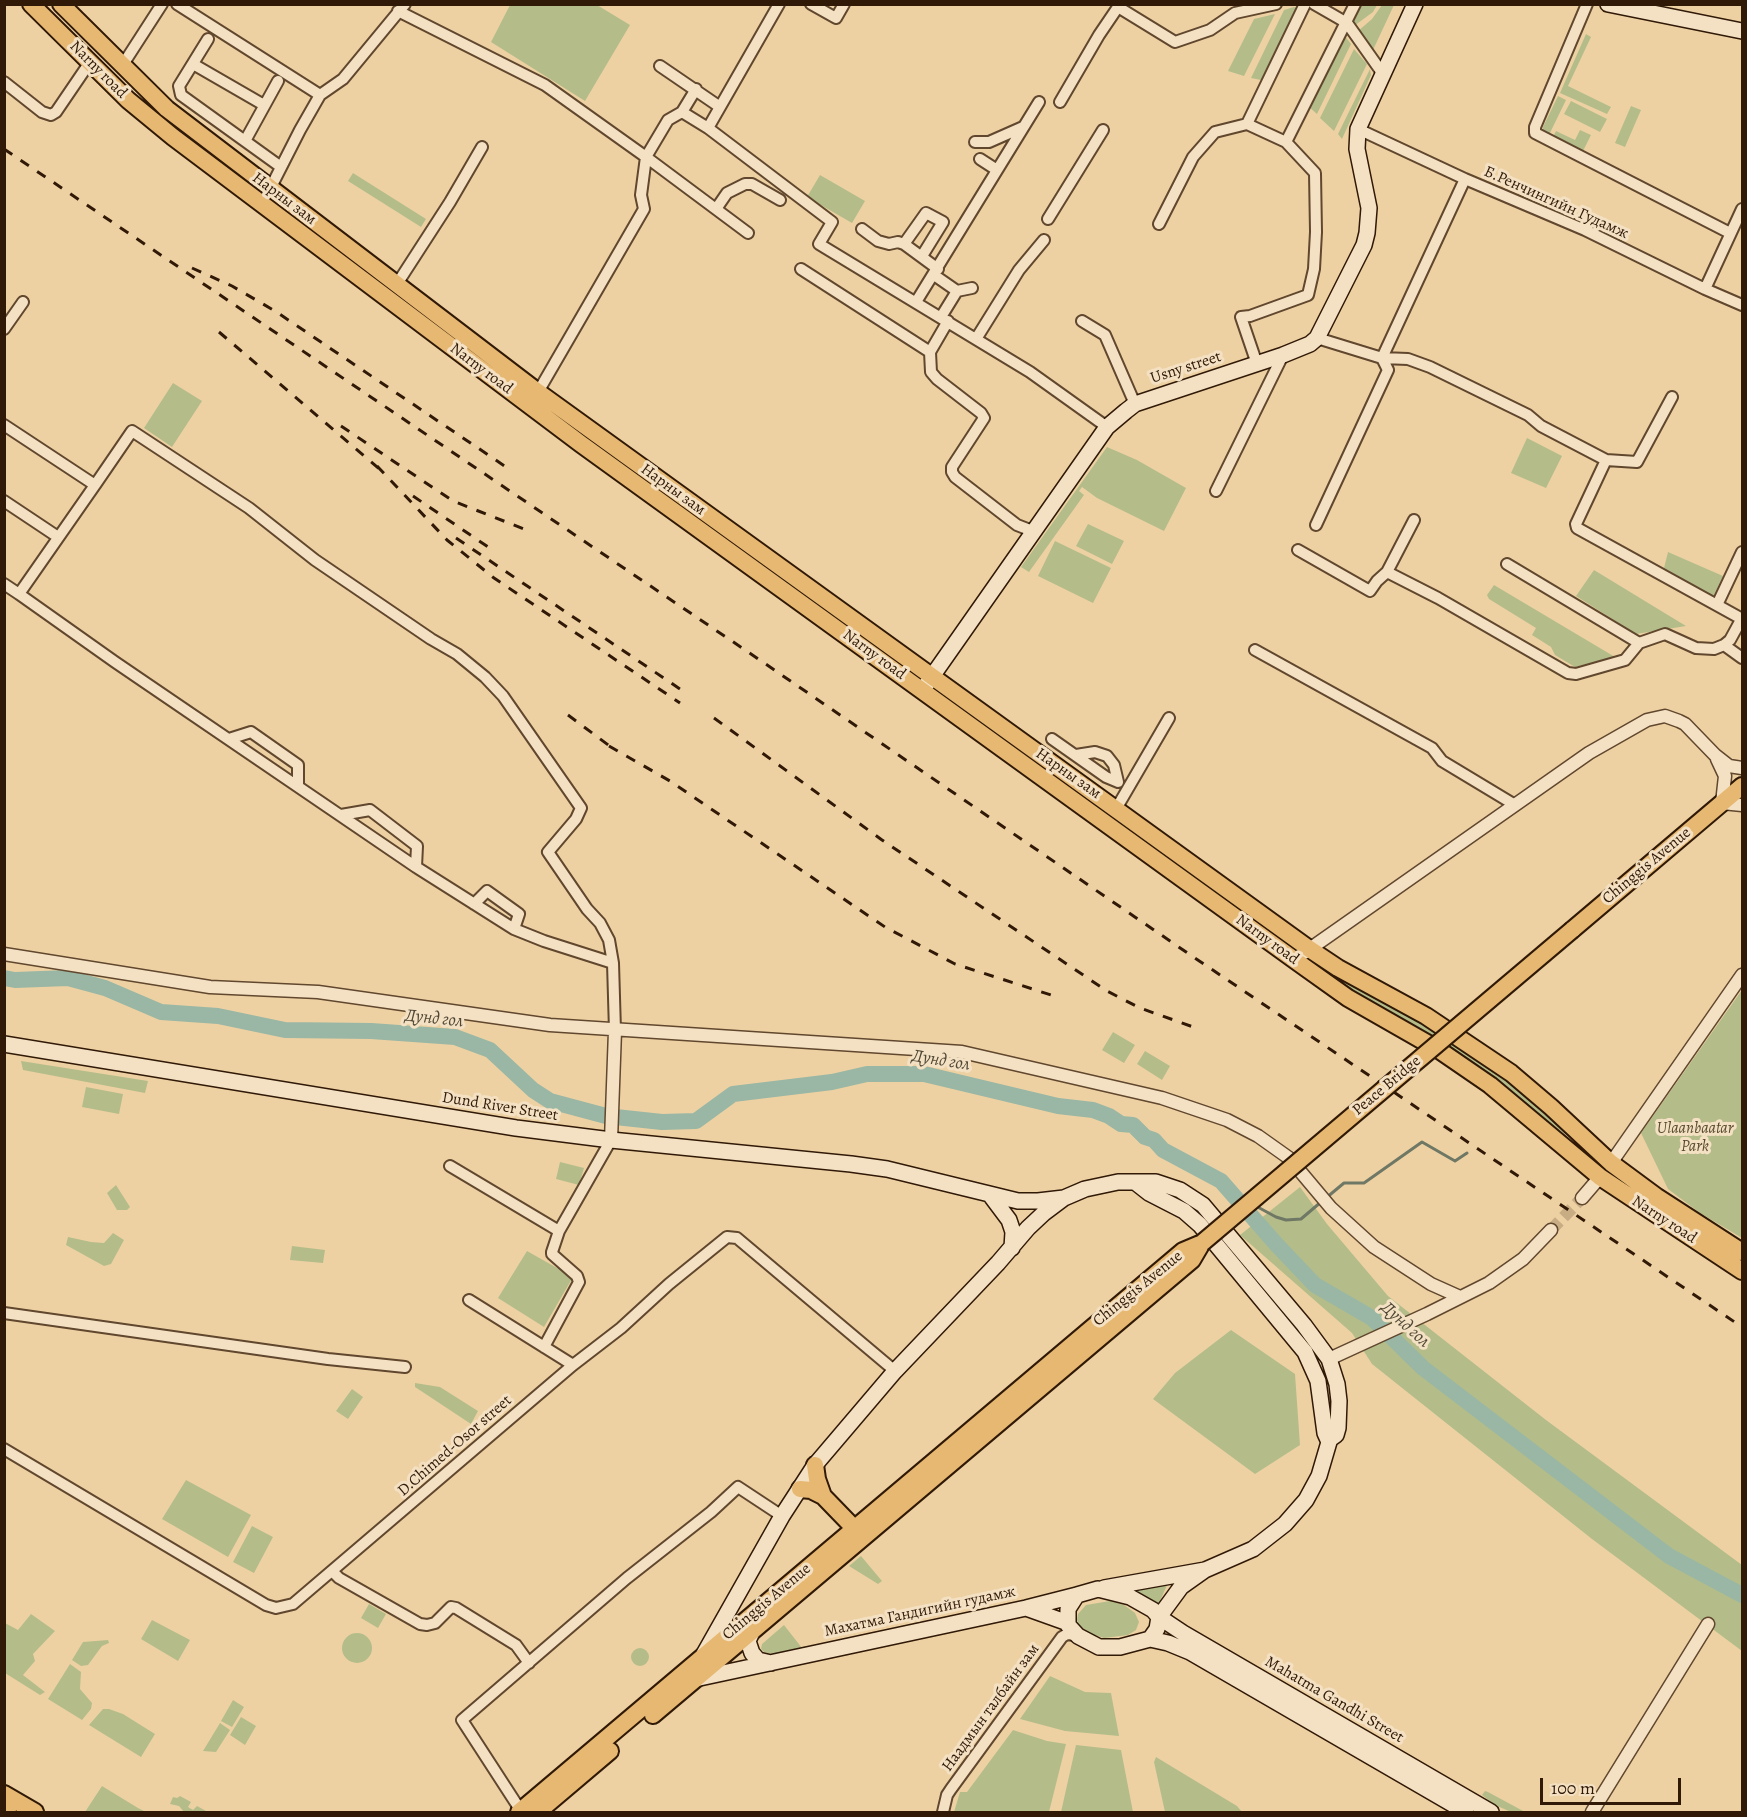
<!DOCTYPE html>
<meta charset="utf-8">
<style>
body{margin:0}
#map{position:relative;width:1747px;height:1817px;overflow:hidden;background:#eed1a3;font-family:Alegreya,serif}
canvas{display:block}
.frame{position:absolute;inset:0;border:6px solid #301907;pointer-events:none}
.scale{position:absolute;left:1540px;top:1778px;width:141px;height:27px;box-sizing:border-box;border:3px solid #301907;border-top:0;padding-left:8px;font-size:18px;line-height:21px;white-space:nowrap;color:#301907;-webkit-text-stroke:4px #f4e1c3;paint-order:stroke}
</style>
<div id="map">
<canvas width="1747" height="1817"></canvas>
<div class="frame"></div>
<div class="scale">100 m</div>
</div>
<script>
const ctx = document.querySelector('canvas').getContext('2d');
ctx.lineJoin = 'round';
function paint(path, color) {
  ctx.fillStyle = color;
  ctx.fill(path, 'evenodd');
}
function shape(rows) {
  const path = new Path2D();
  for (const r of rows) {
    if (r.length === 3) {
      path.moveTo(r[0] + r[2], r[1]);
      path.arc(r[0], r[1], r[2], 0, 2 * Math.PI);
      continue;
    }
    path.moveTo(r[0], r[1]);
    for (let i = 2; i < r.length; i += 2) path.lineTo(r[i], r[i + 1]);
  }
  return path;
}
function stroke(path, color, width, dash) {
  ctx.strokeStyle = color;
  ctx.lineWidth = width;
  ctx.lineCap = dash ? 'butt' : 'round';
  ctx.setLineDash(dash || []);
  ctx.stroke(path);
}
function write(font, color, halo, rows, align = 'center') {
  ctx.font = font + ' Alegreya,serif';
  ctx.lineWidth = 6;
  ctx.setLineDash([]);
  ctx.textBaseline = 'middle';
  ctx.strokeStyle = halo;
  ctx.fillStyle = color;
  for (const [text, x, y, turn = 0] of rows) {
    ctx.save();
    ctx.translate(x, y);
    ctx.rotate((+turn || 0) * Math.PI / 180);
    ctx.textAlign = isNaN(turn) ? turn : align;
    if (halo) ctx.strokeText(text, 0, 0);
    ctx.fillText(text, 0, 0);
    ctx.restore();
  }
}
paint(shape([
 [510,5,597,5,630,25,585,101,491,42],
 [1359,5,1377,5,1373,12,1354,26,1352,20],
 [1382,5,1394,5,1373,50,1358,31,1372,19],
 [1294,7,1296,8,1261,80,1251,78,1284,10],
 [1275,14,1244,76,1228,71,1254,19],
 [1586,34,1591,37,1568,86,1611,107,1607,114,1560,93],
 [1344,35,1351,44,1317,114,1309,107],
 [1354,49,1367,64,1334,131,1320,118],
 [1370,69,1371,75,1342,139,1338,134],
 [1558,96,1566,100,1549,135,1543,132,1543,127],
 [1571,101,1607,119,1600,132,1564,114],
 [1631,106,1641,110,1625,147,1615,143],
 [1580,130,1591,135,1583,151,1553,137,1556,131,1575,140],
 [353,173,426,219,421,227,348,181],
 [820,175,865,201,852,223,807,197],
 [173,383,202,401,172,447,144,428],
 [1527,438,1562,456,1546,488,1511,473],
 [1107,447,1137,460,1186,488,1164,531,1097,498,1082,487,1079,491,1084,495,1029,572,1021,567],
 [1088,524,1124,541,1112,564,1076,546],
 [1055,541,1111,568,1093,603,1038,576],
 [1668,552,1723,576,1714,595,1711,595,1664,568],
 [1594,570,1686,626,1636,634,1576,596],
 [1494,585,1615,657,1575,667,1555,655,1551,647,1532,635,1536,628,1489,599,1487,595],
 [945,696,1233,903,1207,888],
 [1326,968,1384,1004,1431,1026,1512,1081,1589,1153,1494,1079,1378,1009,1324,972],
 [1742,990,1742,1238,1700,1213,1668,1189,1641,1133],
 [1113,1032,1135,1045,1124,1063,1102,1050],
 [1145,1051,1170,1066,1162,1080,1137,1064],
 [21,1061,148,1081,145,1093,23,1070],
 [86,1087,123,1094,119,1114,82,1107],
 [560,1162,584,1168,579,1185,556,1179],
 [116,1185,130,1207,127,1210,117,1210,107,1193],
 [1300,1187,1327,1224,1388,1296,1546,1420,1742,1565,1742,1651,1592,1539,1372,1364,1352,1333,1240,1235],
 [113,1233,124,1240,111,1264,104,1266,66,1245,68,1237,91,1242,104,1243],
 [292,1246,325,1250,323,1263,290,1260],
 [527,1251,573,1277,544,1327,498,1298],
 [1231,1330,1295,1374,1300,1445,1255,1474,1153,1399,1175,1373],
 [415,1383,440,1387,478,1411,471,1424,415,1387],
 [352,1389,363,1397,348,1419,336,1411],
 [186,1480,251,1515,228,1557,162,1519],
 [252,1526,273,1537,254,1573,233,1562],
 [861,1556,882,1581,878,1584,849,1566],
 [1168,1583,1159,1603,1156,1605,1132,1592,1133,1589],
 [1110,1601,1124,1605,1135,1613,1139,1622,1136,1630,1128,1635,1104,1638,1088,1633,1079,1625,1077,1620,1078,1614,1086,1605],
 [369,1604,386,1614,378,1628,361,1618],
 [31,1614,55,1631,33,1654,35,1661,23,1675,45,1692,40,1695,5,1673,5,1623,18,1630],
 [152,1620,190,1640,178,1661,141,1639],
 [784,1625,802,1648,772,1654,764,1652,761,1649,762,1644],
 [357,1648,15],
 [108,1640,109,1643,102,1646,88,1665,81,1666,72,1660,83,1642],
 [640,1657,9],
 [70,1664,81,1672,80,1689,92,1703,91,1709,82,1720,48,1699],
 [1050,1676,1085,1692,1111,1693,1119,1736,1065,1731,1020,1719],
 [233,1700,244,1707,232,1727,221,1721],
 [103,1709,109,1709,123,1714,155,1734,141,1757,89,1725],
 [241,1717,256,1726,245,1745,230,1735],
 [220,1723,230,1730,216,1752,203,1751],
 [1013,1730,1047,1741,1066,1744,1049,1812,954,1812,960,1792,967,1792],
 [1076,1745,1121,1750,1133,1812,1061,1812],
 [1156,1757,1237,1806,1242,1812,1165,1812,1154,1762],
 [102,1786,138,1808,146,1812,85,1812],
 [1485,1791,1488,1792,1525,1812,1511,1812,1495,1805,1482,1795],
 [180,1796,191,1802,188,1807,193,1810,197,1806,208,1812,184,1812,179,1806,170,1804,173,1797,177,1798]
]), '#b4bd89');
stroke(shape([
 [1231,1192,1246,1200],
 [1326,1198,1344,1183,1364,1183,1422,1142,1455,1161,1467,1153],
 [1254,1205,1276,1217,1286,1220,1301,1219,1321,1202]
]), '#6f7865', 3);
stroke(shape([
 [4,978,15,980,68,978,105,988,161,1012,218,1016,285,1030,371,1031,455,1037,490,1050,533,1090,550,1101,606,1116,662,1122,696,1121,733,1094,832,1082,867,1074,924,1074,1058,1106,1093,1110,1109,1116,1121,1124,1133,1125,1145,1137,1154,1140,1163,1150,1221,1181,1276,1244,1315,1285,1372,1318,1423,1368,1669,1556,1742,1595]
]), '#99b7a4', 16);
stroke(shape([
 [1551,1230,1582,1198]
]), '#c8ac84', 12, [12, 6]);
const minor = shape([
 [177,4,320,95],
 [779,4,708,128,832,222,819,244,1030,372,1107,427],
 [811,4,836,18,844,4],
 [1314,4,1347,23,1383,74],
 [1587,4,1535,127,1535,133,1730,233],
 [398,11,545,85,646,157,668,120,682,112,708,128],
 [208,39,179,86,181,95,281,167],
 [193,64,264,105],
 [122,66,162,4],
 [660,66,720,107],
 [4,82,42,112,51,115,56,112,90,62],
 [1060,102,1099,35,1118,7,1175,42,1210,30,1235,13,1276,4],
 [682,112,696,89],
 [1358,129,1465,179,1585,230,1705,289,1742,305],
 [245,141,278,81],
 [975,142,989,142,1023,127],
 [1286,142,1355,4],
 [980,159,997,170],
 [270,189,300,130,320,95,343,79,405,4],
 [716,209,727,193,745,184,752,184,780,200],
 [1048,219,1103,130],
 [1159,224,1193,157,1215,132,1247,124],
 [862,229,878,241,889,244,898,242,904,244,938,269],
 [904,244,926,213,943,222,922,256],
 [801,269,930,352,948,321],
 [934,275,957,291],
 [397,284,450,202,482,147],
 [1705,289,1742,209],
 [916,302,1039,102],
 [941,317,957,291,972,288],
 [1082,321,1105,335,1135,404],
 [4,329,23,302],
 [1317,338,1382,358,1408,359,1430,367,1528,415,1541,426,1606,460,1637,462,1672,397],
 [976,339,1019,270,1044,240],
 [930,352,931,372,937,379,981,413,984,418,952,467,952,472,955,477,1017,525,1035,532],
 [1257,364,1241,317,1250,316,1308,295,1314,269,1316,232,1315,173,1286,142,1247,124,1305,4],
 [538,392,644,209,641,195,646,157,748,233],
 [4,425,95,485,19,594,115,662,416,867,514,929,544,941,613,963],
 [1606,460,1576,524,1577,528,1742,619],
 [95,485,132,431,249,508,315,560,431,639,457,654,485,677,503,696,581,808,576,819,548,852,587,909,600,923,609,940,613,963,615,1031],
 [1216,491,1283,355],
 [4,501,58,537],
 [1414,520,1387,572,1438,598,1568,673,1576,674,1625,660,1639,643,1665,634,1696,648,1714,649,1724,645,1730,640,1742,618],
 [1316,525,1388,370,1382,358,1465,179],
 [1298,550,1370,591,1377,581,1387,572],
 [1507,564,1639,643],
 [4,584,19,594],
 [1717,605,1742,552],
 [1724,645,1742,658],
 [1255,650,1432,748,1442,761,1515,805],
 [229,739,251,732,298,765,298,786],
 [1052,739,1106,777,1118,782],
 [1076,755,1095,752,1107,756,1114,765,1118,782],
 [1116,809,1169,718],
 [341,815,370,810,417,846,416,867],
 [474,904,487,891,519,914,514,929],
 [450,1166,559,1231],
 [469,1300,573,1365],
 [4,1313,328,1359,405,1367],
 [544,1347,579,1282,577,1276,552,1254,552,1252,559,1231,611,1140],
 [4,1449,266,1605,276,1608,293,1604,573,1365,621,1328,669,1284,727,1237,737,1238,895,1371],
 [332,1571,339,1578,420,1624,427,1625,435,1623,451,1607,456,1608,516,1645,529,1663],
 [521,1811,462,1720,627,1578,711,1512,738,1487,782,1516],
 [943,1812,947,1795,951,1789,1062,1637,1067,1634,1075,1635]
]);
const tertiary = shape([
 [1717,759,1725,776,1722,803,1742,805],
 [1304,953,1589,753,1647,720,1665,716,1679,721,1685,724,1715,755,1729,766,1742,768],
 [4,954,210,987,318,992,550,1025,962,1052,1162,1098,1227,1120,1258,1136,1289,1158,1331,1208,1374,1247,1431,1284,1460,1297],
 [611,1140,615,1031],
 [1611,1163,1742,975],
 [1582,1198,1600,1177],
 [1329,1359,1427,1314,1489,1283,1523,1259,1551,1230],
 [1592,1812,1708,1624]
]);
const secondary = shape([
 [1608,4,1742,31],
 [926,685,1107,427,1126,411,1135,404,1283,355,1310,344,1317,338,1364,245,1367,233,1369,208,1357,149,1358,129,1415,4],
 [4,1044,516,1128,611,1140,851,1164,887,1169,1018,1201,1038,1201,1064,1198],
 [991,1196,1009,1220,1013,1232,1012,1248],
 [1205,1570,1181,1587,1159,1617,1157,1629,1150,1639,1120,1647,1099,1647,1078,1636,1068,1625,1068,1609,1077,1595,1098,1589,1130,1597,1153,1610,1159,1617,1183,1633,1491,1812],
 [1104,1588,1205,1570,1253,1549,1285,1524,1306,1500,1319,1476,1329,1442,1325,1433,1318,1381,1305,1352,1200,1225,1184,1211,1149,1193,1135,1182],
 [1026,1608,1068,1623],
 [752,1632,748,1641,752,1653,758,1660,771,1663],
 [1150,1639,1168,1643,1190,1652,1466,1812],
 [704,1654,782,1516,815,1465,895,1371,998,1263,1028,1228,1044,1213,1064,1198,1085,1189,1118,1182,1156,1182,1180,1190,1203,1205,1304,1325,1329,1359,1337,1384,1339,1401,1338,1428,1336,1435,1329,1440],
 [695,1679,1026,1608,1077,1595]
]);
const primary = shape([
 [31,4,128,100,173,137,581,444,1296,961,1348,998,1439,1050,1490,1085,1600,1177,1742,1271],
 [61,4,167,109,538,392,1308,948,1338,968,1426,1016,1511,1073,1551,1107,1611,1163,1657,1197,1742,1252]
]);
const trunk = shape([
 [1572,930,1742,786],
 [815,1465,817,1479,823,1496,854,1528],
 [800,1489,811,1490,823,1496],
 [653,1715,1192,1260,1202,1243],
 [4,1794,35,1812],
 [4,1811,8,1812],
 [519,1812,1183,1251,1202,1243],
 [538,1812,610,1751]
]);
stroke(minor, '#60472e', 14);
stroke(tertiary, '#60472e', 15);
stroke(secondary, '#301907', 18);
stroke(primary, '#301907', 20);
stroke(trunk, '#301907', 20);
stroke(minor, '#f4e1c3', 10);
stroke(tertiary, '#f4e1c3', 12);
stroke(secondary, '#f4e1c3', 15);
stroke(primary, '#e7b872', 16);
stroke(trunk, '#e7b872', 16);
stroke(shape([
 [4,149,751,654,1189,954,1742,1327],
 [192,268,232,286,275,311,512,471],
 [219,332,383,472],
 [341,426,453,501,524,529],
 [377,466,447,540,494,578,680,703],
 [413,496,494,551],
 [456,538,686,693],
 [568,715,615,750],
 [714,718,882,840,1107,991,1140,1008,1196,1028],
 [609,746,670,781,885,927,955,964,1051,995]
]), '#301907', 3, [10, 10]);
const trunkBridge = shape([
 [1202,1243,1572,930]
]);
stroke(trunkBridge, '#301907', 20, []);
stroke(trunkBridge, '#e7b872', 16);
write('16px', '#301907', '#f4e1c3', [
 ["Narny road",98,70,45],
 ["Нарны зам",284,199,37],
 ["Б.Ренчингийн Гудамж",1556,203,24],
 ["Usny street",1186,368,-18],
 ["Narny road",481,369,37],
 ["Нарны зам",673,490,36],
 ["Narny road",874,655,36],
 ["Нарны зам",1068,774,35],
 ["Chinggis Avenue",1647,866,-40],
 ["Narny road",1267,940,36],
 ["Peace Bridge",1387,1086,-40],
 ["Dund River Street",500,1107,9],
 ["Narny road",1664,1220,33],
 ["Chinggis Avenue",1138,1289,-39],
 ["D.Chimed-Osor street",455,1446,-41],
 ["Chinggis Avenue",767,1602,-40],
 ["Махатма Гандигийн гудамж",920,1612,-12],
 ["Mahatma Gandhi Street",1334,1700,30],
 ["Наадмын талбайн зам",991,1708,-54]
]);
write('italic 16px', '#584a2e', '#f4e1c3', [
 ["Ulaanbaatar",1695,1129],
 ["Park",1695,1147]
]);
write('italic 18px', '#504836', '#f4e1c3', [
 ["Дунд гол",434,1019,6],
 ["Дунд гол",941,1061,9],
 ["Дунд гол",1405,1325,42]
]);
</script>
